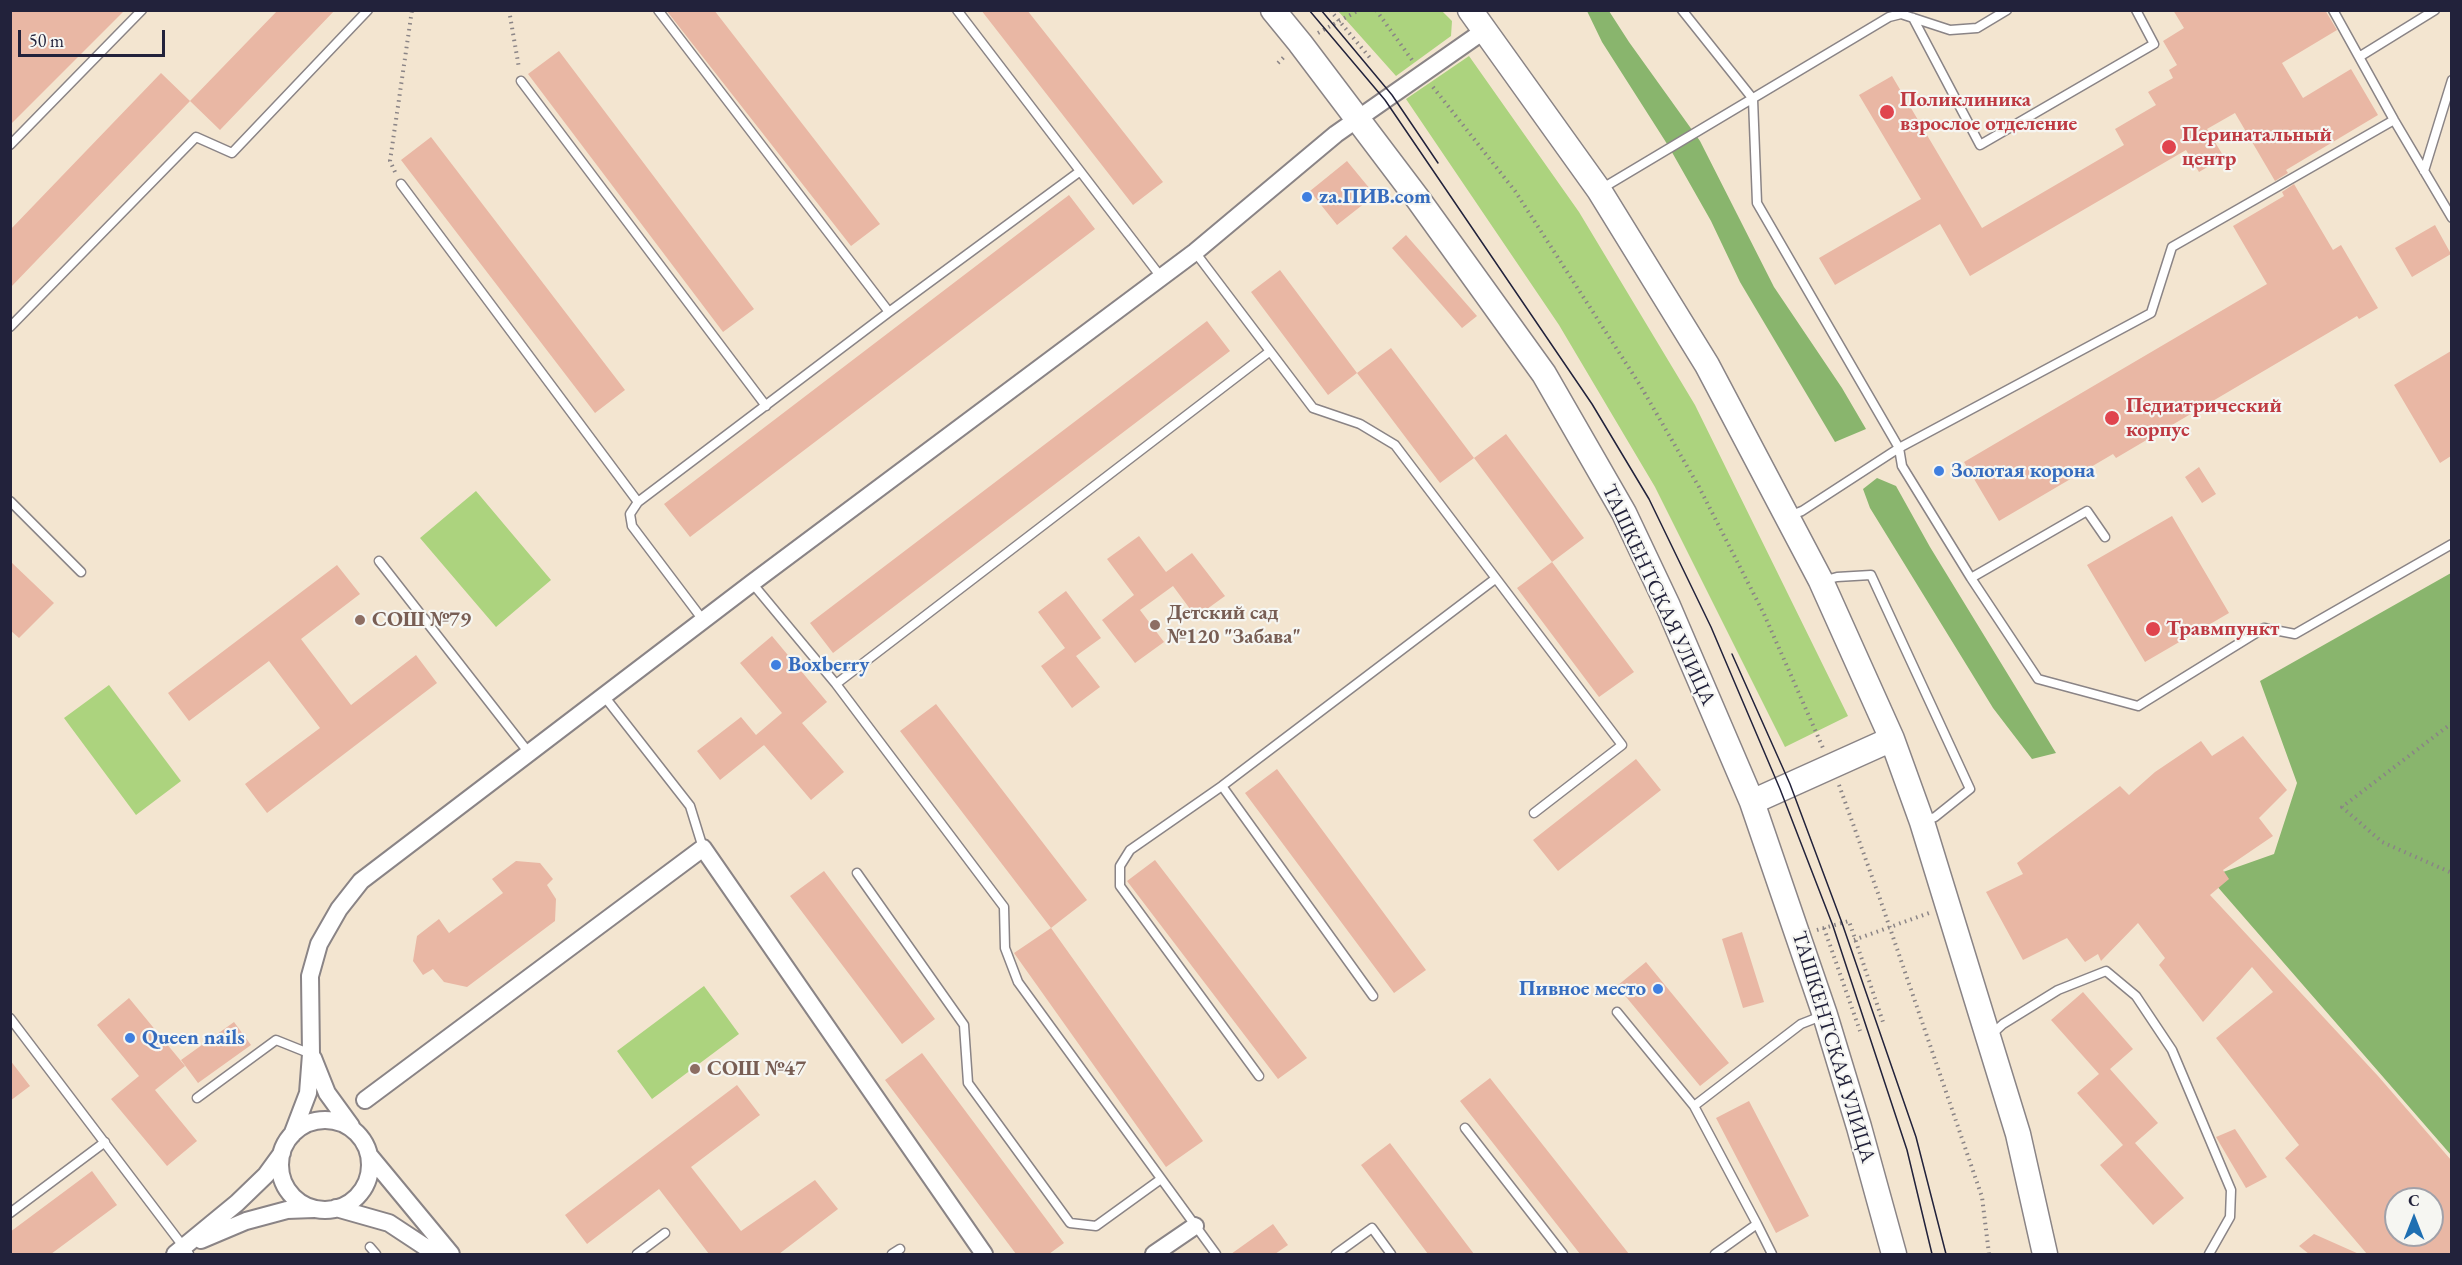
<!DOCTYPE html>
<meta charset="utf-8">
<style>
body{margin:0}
#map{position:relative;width:2462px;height:1265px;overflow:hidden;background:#f3e5d0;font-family:"EB Garamond",serif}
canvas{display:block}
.frame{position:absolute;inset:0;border:12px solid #22223b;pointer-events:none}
.north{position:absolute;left:2384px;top:1187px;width:60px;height:60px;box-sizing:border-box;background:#f6f6f2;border:2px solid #a1a1a9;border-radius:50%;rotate:0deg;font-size:16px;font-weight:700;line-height:24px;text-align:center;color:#22223b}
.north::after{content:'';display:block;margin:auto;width:21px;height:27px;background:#1f6fb2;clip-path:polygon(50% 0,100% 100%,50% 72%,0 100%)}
.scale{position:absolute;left:18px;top:30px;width:147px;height:27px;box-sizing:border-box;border:3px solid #22223b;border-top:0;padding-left:8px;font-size:18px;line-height:21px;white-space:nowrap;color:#22223b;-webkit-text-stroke:4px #f6f6f2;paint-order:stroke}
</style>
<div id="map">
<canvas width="2462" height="1265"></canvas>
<div class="frame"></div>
<div class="north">С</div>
<div class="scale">50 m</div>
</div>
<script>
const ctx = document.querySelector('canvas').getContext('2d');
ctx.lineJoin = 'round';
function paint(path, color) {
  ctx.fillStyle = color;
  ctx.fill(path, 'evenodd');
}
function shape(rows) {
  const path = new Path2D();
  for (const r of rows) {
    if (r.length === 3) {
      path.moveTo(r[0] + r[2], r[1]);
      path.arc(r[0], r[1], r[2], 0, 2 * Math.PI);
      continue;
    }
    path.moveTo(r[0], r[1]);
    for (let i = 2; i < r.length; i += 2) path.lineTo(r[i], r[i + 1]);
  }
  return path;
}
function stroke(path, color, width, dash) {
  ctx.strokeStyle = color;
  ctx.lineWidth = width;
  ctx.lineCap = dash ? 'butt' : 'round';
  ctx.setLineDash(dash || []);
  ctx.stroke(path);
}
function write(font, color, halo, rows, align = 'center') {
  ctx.font = font + ' "EB Garamond",serif';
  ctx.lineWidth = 4.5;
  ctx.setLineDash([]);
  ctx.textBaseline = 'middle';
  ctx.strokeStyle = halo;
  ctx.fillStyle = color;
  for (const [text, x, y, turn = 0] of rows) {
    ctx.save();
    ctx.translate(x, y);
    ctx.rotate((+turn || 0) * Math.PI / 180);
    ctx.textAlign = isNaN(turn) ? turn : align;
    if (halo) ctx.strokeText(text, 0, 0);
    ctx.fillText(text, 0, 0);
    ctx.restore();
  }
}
paint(shape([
 [1338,11,1442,11,1452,21,1451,36,1396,76],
 [1469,56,1579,212,1695,405,1848,716,1785,747,1655,487,1559,325,1406,99],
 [476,491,551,580,496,627,420,538],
 [109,685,181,781,136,815,64,718],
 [704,986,739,1034,652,1099,617,1051]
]), '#acd37e');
paint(shape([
 [1587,11,1609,11,1629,42,1700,141,1774,287,1842,388,1866,429,1835,442,1740,282,1711,221,1669,147,1602,42],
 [1877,478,1896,486,1930,547,2056,753,2032,759,1993,708,1870,508,1863,489],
 [2451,573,2451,1155,2209,877,2274,854,2297,783,2260,681]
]), '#89b56d');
paint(shape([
 [10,10,125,10,10,125],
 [278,10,335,10,220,130,190,101],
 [666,10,714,10,880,224,851,246],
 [981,10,1027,10,1163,182,1133,205],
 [2173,10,2325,10,2337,30,2282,63,2303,98,2351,69,2378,115,2286,170,2288,173,2275,181,2235,113,2207,129,2224,157,2199,172,2186,150,1970,276,1940,224,1835,285,1819,258,1921,199,1859,95,1892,76,1982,228,2124,145,2115,129,2156,105,2148,92,2173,78,2169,70,2177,65,2163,41,2184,28],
 [559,51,754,309,723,332,528,74],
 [161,73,190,101,10,288,10,230],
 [431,137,625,390,595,413,401,160],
 [1347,161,1375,195,1337,225,1310,191],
 [2294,184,2333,250,2341,245,2378,308,2359,319,2357,316,2116,458,2113,454,1999,521,1964,462,2267,284,2233,226,2284,196,2282,192],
 [1069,195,1095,229,690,537,664,504],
 [2435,225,2451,254,2412,277,2395,248],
 [1406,235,1477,316,1462,328,1392,248],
 [1280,270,1357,373,1328,395,1251,292],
 [1207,321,1230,351,833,653,810,623],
 [1391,348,1474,458,1440,483,1357,373],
 [2451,351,2451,456,2440,463,2394,385],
 [1506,434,1584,538,1552,562,1474,458],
 [2199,467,2216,494,2202,503,2185,477],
 [2172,516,2229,613,2145,662,2087,565],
 [1139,536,1166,572,1192,553,1225,596,1196,617,1173,586,1140,610,1164,642,1135,663,1102,620,1134,595,1107,559],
 [10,561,54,603,19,638,10,630],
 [1552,562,1634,672,1599,697,1517,588],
 [337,565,360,594,301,639,351,705,416,655,437,683,267,813,245,784,320,728,269,661,189,721,168,693],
 [1066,591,1101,638,1076,656,1100,687,1072,708,1041,666,1065,648,1038,612],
 [772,636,827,702,802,723,844,772,811,800,758,738,764,745,720,780,697,751,741,717,756,735,782,713,740,663],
 [936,704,1087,900,1051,928,900,731],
 [2243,736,2287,790,2259,818,2273,836,2223,870,2229,879,2210,895,2378,1076,2451,1160,2451,1254,2367,1254,2285,1158,2299,1145,2216,1038,2273,992,2252,967,2203,1022,2159,965,2165,958,2138,923,2101,961,2098,954,2085,962,2067,938,2023,960,1986,892,2023,874,2017,863,2120,786,2129,795,2155,772,2201,741,2212,756],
 [2396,1199,2432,1199,2432,1235,2396,1235],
 [1636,759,1661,790,1558,871,1533,840],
 [1277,769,1426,970,1394,993,1245,793],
 [1155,860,1307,1058,1278,1079,1127,881],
 [516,861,540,863,553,879,547,885,556,899,555,921,467,987,444,982,433,969,423,975,413,961,417,936,439,919,449,933,503,893,492,879],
 [824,871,935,1019,902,1044,790,896],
 [1051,928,1203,1141,1166,1167,1014,953],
 [1742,932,1764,1002,1743,1008,1722,939],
 [1646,962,1729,1063,1700,1086,1617,986],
 [2083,992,2133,1049,2110,1069,2158,1123,2135,1143,2184,1198,2153,1225,2100,1165,2123,1145,2077,1093,2099,1074,2051,1020],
 [129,998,185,1066,155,1090,197,1141,167,1166,111,1099,139,1076,97,1025],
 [234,1022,251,1045,198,1083,181,1060],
 [922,1053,1064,1243,1049,1254,1016,1254,885,1080],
 [10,1060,30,1086,10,1101],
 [1490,1078,1629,1254,1580,1254,1460,1101],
 [737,1085,760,1115,691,1167,741,1231,815,1180,838,1209,779,1254,709,1254,659,1189,587,1244,565,1215],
 [1749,1101,1809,1216,1776,1233,1716,1118],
 [2235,1129,2267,1177,2246,1188,2216,1137],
 [1390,1143,1474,1254,1428,1254,1361,1165],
 [92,1171,117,1205,51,1254,10,1254,10,1232],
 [1273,1224,1288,1245,1275,1254,1231,1254],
 [2314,1234,2359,1254,2309,1254,2299,1246]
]), '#e9b7a4');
const lane = shape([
 [658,10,889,312],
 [957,10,1161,277],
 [1682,10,1753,99,1757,203,1899,448,1902,466,1971,578,2038,679,2138,706,2264,628,2295,634,2452,544],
 [2333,10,2394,120,2452,218],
 [1913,18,1980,145,2154,44,2136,10],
 [2359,57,2435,10],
 [521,81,766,406],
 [10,145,142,10],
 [2424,171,2452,80],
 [401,184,638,502],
 [1601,189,1889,17,1901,14,1950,30,1977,28,2007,10],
 [1195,252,1313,408,1360,424,1395,445,1622,745,1534,813],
 [10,327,196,137,232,153,368,10],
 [10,501,81,572],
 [1789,516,1802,511,1899,448,2151,313,2172,247,2394,120],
 [379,561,529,753],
 [1971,578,2087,511,2105,537],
 [1822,581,1837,577,1871,575,1970,789,1935,817,1924,821],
 [752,583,836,684,1004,907,1005,948,1018,982,1216,1254],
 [703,620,632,526,630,514,638,502,889,312,1079,172],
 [836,684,1269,352],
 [604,696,690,806,703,848],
 [1222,786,1373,996],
 [857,873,964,1025,968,1083,1070,1223,1096,1226,1161,1179],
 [1617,1012,1694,1106,1757,1224,1772,1254],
 [10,1018,189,1254],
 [1991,1035,2003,1024,2058,990,2106,971,2136,996,2172,1050,2231,1190,2230,1217,2209,1254],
 [1259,1076,1120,886,1120,866,1130,850,1222,786,1495,579],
 [197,1098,276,1040,311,1054],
 [1694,1106,1801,1024,1824,1015],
 [1465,1128,1563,1254],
 [10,1213,105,1142],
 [370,1247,376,1254],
 [637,1254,665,1233],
 [892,1254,900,1249],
 [1336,1254,1372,1228,1391,1254],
 [1715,1254,1757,1224]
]);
const street = shape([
 [313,1058,327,1093,351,1126],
 [365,1100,703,848,984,1254],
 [325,1165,45],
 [292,1135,308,1093,311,1054,310,976,319,944,339,909,361,881,752,583,1195,252,1336,134,1485,30],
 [369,1155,451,1254],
 [336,1208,389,1223,436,1254],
 [201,1240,246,1221,287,1210,314,1209],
 [175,1254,237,1203,266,1175,282,1153],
 [1154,1254,1195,1226]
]);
const secondary = shape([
 [1273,10,1300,43,1418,199,1544,374,1624,513,1668,606,1752,802,1825,1015,1859,1127,1894,1254],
 [1470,10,1599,190,1707,365,1821,581,1892,739,1922,822,2018,1134,2045,1254],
 [1752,802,1892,739]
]);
stroke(lane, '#8a8486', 11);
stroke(street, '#8a8486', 20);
stroke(secondary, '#8a8486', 27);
stroke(shape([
 [509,10,519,68],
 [1330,10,1371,59],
 [1376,10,1412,60],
 [1318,33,1359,10],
 [1278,63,1285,56],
 [1433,87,1515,191,1640,385,1699,487,1764,614,1823,748],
 [395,172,390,161,412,10],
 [2452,723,2342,807,2382,842,2452,873],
 [1839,785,1880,899,1982,1197,1989,1254],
 [1824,928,1860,1031],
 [1817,930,1849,921,1883,1022],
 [1854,940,1929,913]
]), '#8a8486', 4, [1.5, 4.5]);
stroke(lane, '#fff', 8);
stroke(street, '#fff', 16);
stroke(secondary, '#fff', 24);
stroke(shape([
 [1309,10,1385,100,1592,404,1649,499,1711,627,1780,789,1833,926,1907,1150,1932,1254],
 [1321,10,1392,95,1438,163],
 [1732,654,1790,784,1842,923,1916,1137,1946,1254]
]), '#22223b', 1.5);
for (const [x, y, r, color] of [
 [1887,112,8,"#e0444e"],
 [2169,147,8,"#e0444e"],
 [1307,197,6,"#3f7fe0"],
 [2112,418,8,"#e0444e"],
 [1939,471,6,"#3f7fe0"],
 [360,620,6,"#8d6e63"],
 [1155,625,6,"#8d6e63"],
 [2153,629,8,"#e0444e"],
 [776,665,6,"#3f7fe0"],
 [1658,989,6,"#3f7fe0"],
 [130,1038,6,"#3f7fe0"],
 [695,1069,6,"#8d6e63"]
]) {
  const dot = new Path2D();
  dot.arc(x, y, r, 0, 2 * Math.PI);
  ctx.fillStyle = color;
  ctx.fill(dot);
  stroke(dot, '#f6f6f2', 2);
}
write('bold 21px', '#be3a42', '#f6f6f2', [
 ["Поликлиника",1900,100],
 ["взрослое отделение",1900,124],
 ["Перинатальный",2182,135],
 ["центр",2182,159],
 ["Педиатрический",2126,406],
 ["корпус",2126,430],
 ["Травмпункт",2166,629]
], 'left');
write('bold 21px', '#366cbe', '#f6f6f2', [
 ["za.ПИВ.com",1319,197],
 ["Золотая корона",1951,471],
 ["Boxberry",788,665],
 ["Пивное место",1646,989,"right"],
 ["Queen nails",142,1038]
], 'left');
write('21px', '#22223b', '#f6f6f2', [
 ["ТАШКЕНТСКАЯ УЛИЦА",1658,595,65],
 ["ТАШКЕНТСКАЯ УЛИЦА",1833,1047,73]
]);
write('bold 21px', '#785e54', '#f6f6f2', [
 ["Детский сад",1167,613],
 ["№120 \"Забава\"",1167,637],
 ["СОШ №79",372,620],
 ["СОШ №47",707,1069]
], 'left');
</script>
